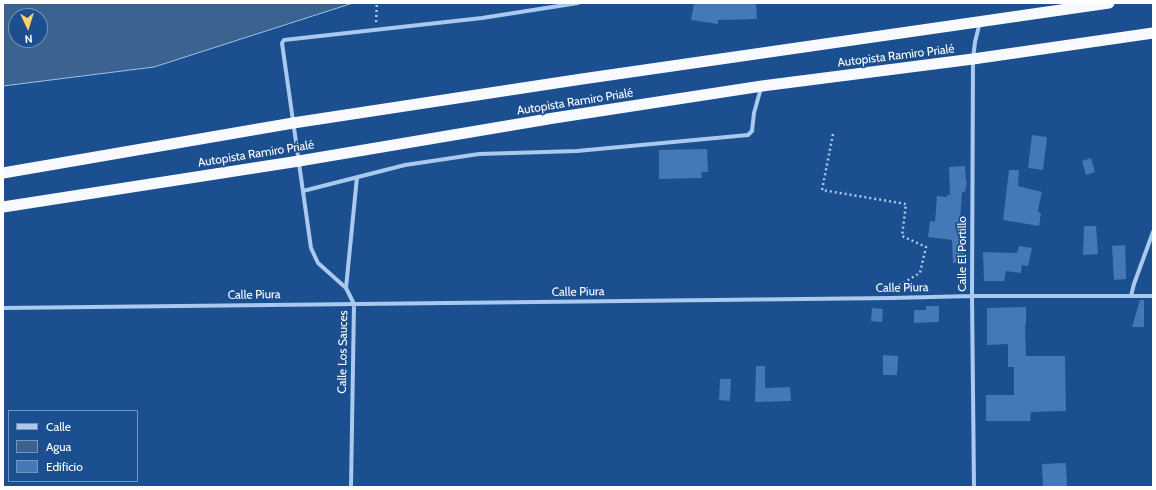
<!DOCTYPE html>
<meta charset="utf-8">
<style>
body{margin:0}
#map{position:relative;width:1156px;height:490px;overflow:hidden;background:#1b4f8f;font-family:Cabin,sans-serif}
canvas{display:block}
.frame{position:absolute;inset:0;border:4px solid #fff;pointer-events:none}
.legend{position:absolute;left:8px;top:410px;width:130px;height:72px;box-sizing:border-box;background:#1b4f8f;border:1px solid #7695bc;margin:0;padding:5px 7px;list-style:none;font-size:12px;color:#fff}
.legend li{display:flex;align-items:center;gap:8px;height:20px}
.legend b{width:20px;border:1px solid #7695bc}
.north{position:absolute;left:8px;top:8px;width:40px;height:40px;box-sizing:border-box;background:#1b4f8f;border:1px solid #7695bc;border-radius:50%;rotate:176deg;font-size:11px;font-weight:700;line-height:16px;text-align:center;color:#fff}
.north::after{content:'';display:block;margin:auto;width:14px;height:18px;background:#ffd166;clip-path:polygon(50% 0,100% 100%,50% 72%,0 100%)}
</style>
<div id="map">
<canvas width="1156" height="490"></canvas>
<div class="frame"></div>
<ul class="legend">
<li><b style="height:5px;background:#a9c9ee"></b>Calle</li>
<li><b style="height:11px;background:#3c6290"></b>Agua</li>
<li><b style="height:11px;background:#4478b7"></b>Edificio</li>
</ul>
<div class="north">N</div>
</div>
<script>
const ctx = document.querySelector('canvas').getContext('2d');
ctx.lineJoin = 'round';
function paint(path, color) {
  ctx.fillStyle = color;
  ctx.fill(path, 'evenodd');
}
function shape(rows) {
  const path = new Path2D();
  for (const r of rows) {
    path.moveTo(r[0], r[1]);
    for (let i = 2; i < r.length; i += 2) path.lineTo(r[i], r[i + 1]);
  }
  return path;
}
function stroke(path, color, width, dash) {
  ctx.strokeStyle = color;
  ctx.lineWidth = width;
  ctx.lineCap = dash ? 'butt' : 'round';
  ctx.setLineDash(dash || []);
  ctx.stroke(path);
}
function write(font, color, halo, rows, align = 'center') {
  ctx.font = font + ' Cabin,sans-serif';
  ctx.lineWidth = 3.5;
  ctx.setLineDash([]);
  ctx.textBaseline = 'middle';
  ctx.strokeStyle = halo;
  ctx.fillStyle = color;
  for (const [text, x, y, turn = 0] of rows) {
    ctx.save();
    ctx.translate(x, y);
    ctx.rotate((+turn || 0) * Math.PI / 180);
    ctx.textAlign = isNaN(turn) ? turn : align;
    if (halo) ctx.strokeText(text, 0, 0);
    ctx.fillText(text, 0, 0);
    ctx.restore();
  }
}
const water = shape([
 [3,3,353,3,154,67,3,86,3,3],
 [16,16,40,16,40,40,16,40,16,16]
]);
paint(water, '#3c6290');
stroke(water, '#9cc4f0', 1);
paint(shape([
 [694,3,756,3,757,19,718,20,718,24,691,20],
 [1032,135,1047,137,1043,170,1028,168],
 [707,149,708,172,701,172,702,178,659,179,659,150],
 [1091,158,1095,172,1086,175,1082,161],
 [965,166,966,181,967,181,965,192,962,192,960,221,963,221,963,243,964,243,965,258,963,257,963,263,953,263,952,240,928,237,930,221,935,222,937,196,947,197,947,195,950,195,949,167],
 [1009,170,1019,170,1018,186,1042,192,1039,205,1038,212,1041,213,1039,226,1003,220],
 [1084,226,1096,226,1098,254,1083,255],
 [1125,245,1126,279,1114,280,1112,246],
 [1019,246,1032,248,1028,266,1022,265,1021,273,1006,271,1004,281,984,281,983,252,1017,253],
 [1140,300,1144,300,1144,327,1132,327],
 [926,306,939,306,939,322,914,323,914,310,926,310],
 [1026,307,1026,325,1025,325,1026,356,1065,356,1066,411,1031,412,1030,421,986,421,986,395,1014,395,1014,367,1008,367,1008,344,987,345,987,308],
 [872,308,883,309,882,322,871,321],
 [883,355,898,356,897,375,883,375],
 [756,366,765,366,765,388,790,387,791,401,755,402],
 [720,379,731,379,730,401,719,400],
 [1066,463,1067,487,1043,487,1042,464]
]), '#4478b7');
stroke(shape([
 [376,22,377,3],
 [833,134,822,190,906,204,902,236,926,247,920,273,896,287,895,290]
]), '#a9c9ee', 2.5, [2, 3]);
stroke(shape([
 [303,191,405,165,479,154,577,151,748,135,752,131,754,113,761,88],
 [346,288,357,177],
 [1131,296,1134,284,1153,232],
 [3,308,892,298,972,296,1153,296],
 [351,487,354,304,346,288,318,263,311,248,282,43,284,40,482,18,578,3],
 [974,487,972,296,973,59,975,42,980,22]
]), '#a9c9ee', 4);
stroke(shape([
 [3,173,293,123,582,79,1109,3],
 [3,207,299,161,554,118,762,86,973,59,1153,33]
]), '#f8faff', 11);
write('12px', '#fff', '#1b4f8f', [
 ["Autopista Ramiro Prialé",896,56,-7],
 ["Autopista Ramiro Prialé",575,102,-9],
 ["Autopista Ramiro Prialé",256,154,-9],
 ["Calle El Portillo",962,254,-90],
 ["Calle Piura",902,288,-1],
 ["Calle Piura",578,292,-1],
 ["Calle Piura",254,295,-1],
 ["Calle Los Sauces",343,352,-89]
]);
</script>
